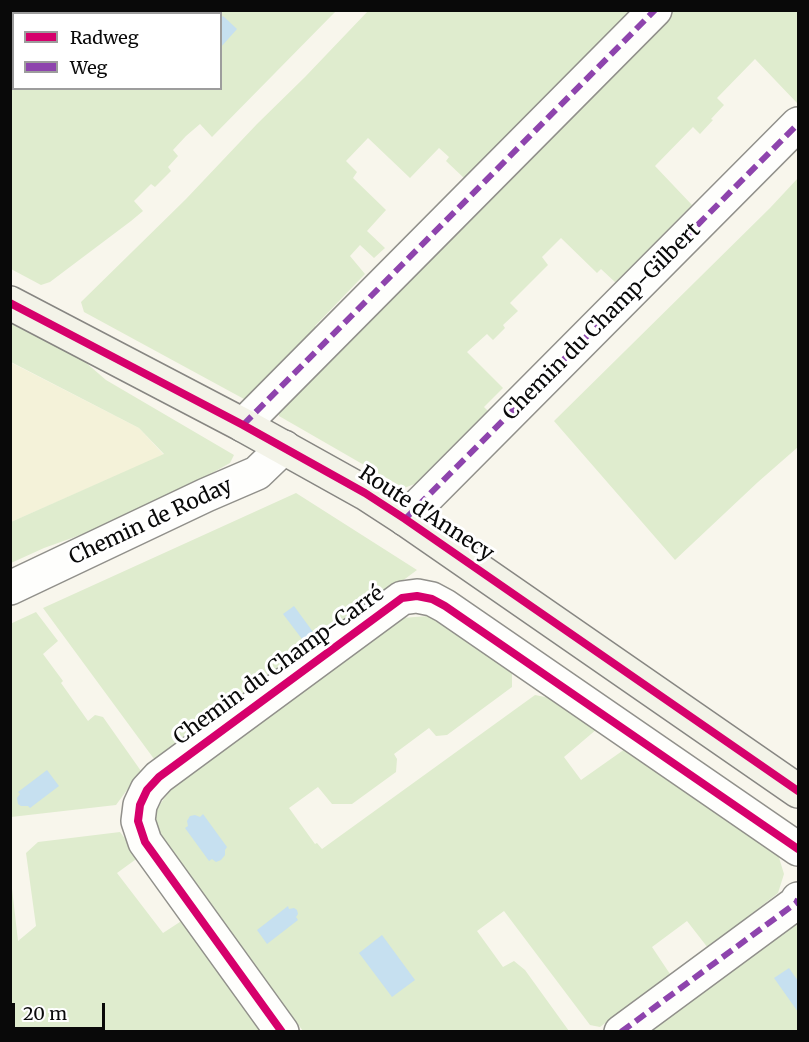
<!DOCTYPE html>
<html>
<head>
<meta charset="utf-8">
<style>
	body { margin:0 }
	#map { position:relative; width:809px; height:1042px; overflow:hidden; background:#f8f6ec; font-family:Merriweather,serif }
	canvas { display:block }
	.frame { position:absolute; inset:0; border:12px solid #090909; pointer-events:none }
	.legend { position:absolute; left:12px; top:12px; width:210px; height:78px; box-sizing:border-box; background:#fff; border:2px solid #9d9d9d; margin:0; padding:8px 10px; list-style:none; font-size:18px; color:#090909 }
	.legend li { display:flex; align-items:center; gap:12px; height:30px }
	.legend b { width:30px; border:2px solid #9d9d9d }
	.scale { position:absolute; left:12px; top:1003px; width:93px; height:27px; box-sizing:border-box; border:3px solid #090909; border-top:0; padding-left:8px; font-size:18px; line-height:21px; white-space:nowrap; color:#090909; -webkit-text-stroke:4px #fff; paint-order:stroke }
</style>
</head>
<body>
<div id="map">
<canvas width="809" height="1042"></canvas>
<div class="frame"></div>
<ul class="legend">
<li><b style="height:8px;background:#d6006c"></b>Radweg</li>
<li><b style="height:8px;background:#8e44ad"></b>Weg</li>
</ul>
<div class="scale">20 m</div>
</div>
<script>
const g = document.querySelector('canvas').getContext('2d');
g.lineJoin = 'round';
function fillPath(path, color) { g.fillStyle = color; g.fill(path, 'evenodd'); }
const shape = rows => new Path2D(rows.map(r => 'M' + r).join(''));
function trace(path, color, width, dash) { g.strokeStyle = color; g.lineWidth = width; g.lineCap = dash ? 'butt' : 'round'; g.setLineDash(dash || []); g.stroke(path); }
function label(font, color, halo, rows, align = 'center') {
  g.font = font + ' Merriweather,serif'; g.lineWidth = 6; g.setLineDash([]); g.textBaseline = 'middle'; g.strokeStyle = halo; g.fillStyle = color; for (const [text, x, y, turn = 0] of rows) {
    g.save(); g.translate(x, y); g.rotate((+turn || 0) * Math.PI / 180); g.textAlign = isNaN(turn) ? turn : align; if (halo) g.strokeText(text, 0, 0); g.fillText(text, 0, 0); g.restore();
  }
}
const farmland = shape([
	[10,362,139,428,164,455,11,522]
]);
const green = shape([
	[44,10,336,11,212,137,200,124,186,136,173,150,178,156,168,167,171,171,155,187,151,184,134,201,143,211,131,221,50,282,41,285,11,269,10,45,13,42,14,88,220,88,220,14,41,13],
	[368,11,632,11,464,178,446,161,449,157,439,148,410,178,368,138,346,161,357,172,353,178,386,210,367,231,385,248,374,258,360,245,350,256,365,274,315,326,321,332,253,399,244,399,84,312,81,302,186,199,257,124,305,77],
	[669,11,798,11,798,101,797,103,755,59,717,98,724,105,711,119,713,120,700,134,693,127,655,166,692,205,616,283,601,269,597,273,561,238,542,257,548,265,510,303,518,311,503,325,505,328,493,340,487,334,467,352,503,388,484,407,488,411,420,482,404,488,279,416,277,402],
	[798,178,798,447,758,482,675,560,554,421,770,208],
	[10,323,84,361,106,380,234,455,230,463,139,514,44,548,11,563,11,522,164,454,139,428,11,362],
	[296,493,417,570,157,763,43,608],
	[36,612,58,641,43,654,63,681,61,683,88,721,95,715,103,717,141,771,116,805,11,817,10,624],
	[429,616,512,670,512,687,447,735,436,736,429,728,394,754,397,759,396,772,352,804,332,804,318,787,289,808,315,844,317,843,322,849,535,695,550,698,597,729,564,757,581,780,625,749,777,851,784,874,778,893,708,948,687,921,652,947,670,974,600,1027,590,1025,504,911,477,931,503,967,514,961,525,970,569,1031,303,1031,205,900,156,832,156,810,170,790,401,618],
	[120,832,139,857,117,873,163,933,186,918,268,1031,11,1031,10,871,18,941,36,926,26,853,38,842],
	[798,916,798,1031,642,1032]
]);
const pitch = shape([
	[11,10,44,11,41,13,14,14,13,42,11,45]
]);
const water = shape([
	[223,16,237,29,221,47,221,18],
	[294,606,316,636,305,643,283,614],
	[47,770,59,786,30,808,28,806,21,806,18,804,17,798,20,794,18,792],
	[203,814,227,847,225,850,225,855,221,860,216,862,212,859,209,861,185,828,188,826,187,821,190,816,195,815,200,817],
	[288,906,289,909,294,908,297,910,298,914,296,917,298,920,267,944,257,930],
	[382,935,415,980,392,997,359,953],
	[789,968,798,981,798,1012,774,978]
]);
const street = shape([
	[243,425,655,10],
	[405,519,798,124],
	[10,588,206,495,257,473,284,447],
	[282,1032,145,842,138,821,140,805,147,790,159,777,402,598,417,596,432,599,445,606,798,849],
	[621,1032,796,903,798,899]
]);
const secondary = shape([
	[10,303,243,425,365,493,405,519,798,791]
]);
const quiet = shape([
	[243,425,655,10],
	[405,519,798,124],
	[621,1032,796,903,798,899]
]);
const cycleway = shape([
	[10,303,243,425,365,493,405,519,798,791],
	[282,1032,145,842,138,821,140,805,147,790,159,777,402,598,417,596,432,599,445,606,798,849]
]);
const streetNames = [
	["Chemin du Champ-Gilbert",602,322,-45],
	["Route d'Annecy",426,514,33],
	["Chemin de Roday",151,522,-25],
	["Chemin du Champ-Carré",279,666,-36]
];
fillPath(farmland, '#f4f2d9');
fillPath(green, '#dfecce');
fillPath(pitch, '#e9f0d7');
fillPath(water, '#c6e0f0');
trace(street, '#91908b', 36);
trace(secondary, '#878682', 36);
trace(street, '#fefefc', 33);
trace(secondary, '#f3f3e8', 33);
trace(quiet, '#8e44ad', 6, [12, 6]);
trace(cycleway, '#d6006c', 8);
label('21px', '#090909', '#fff', streetNames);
</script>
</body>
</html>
